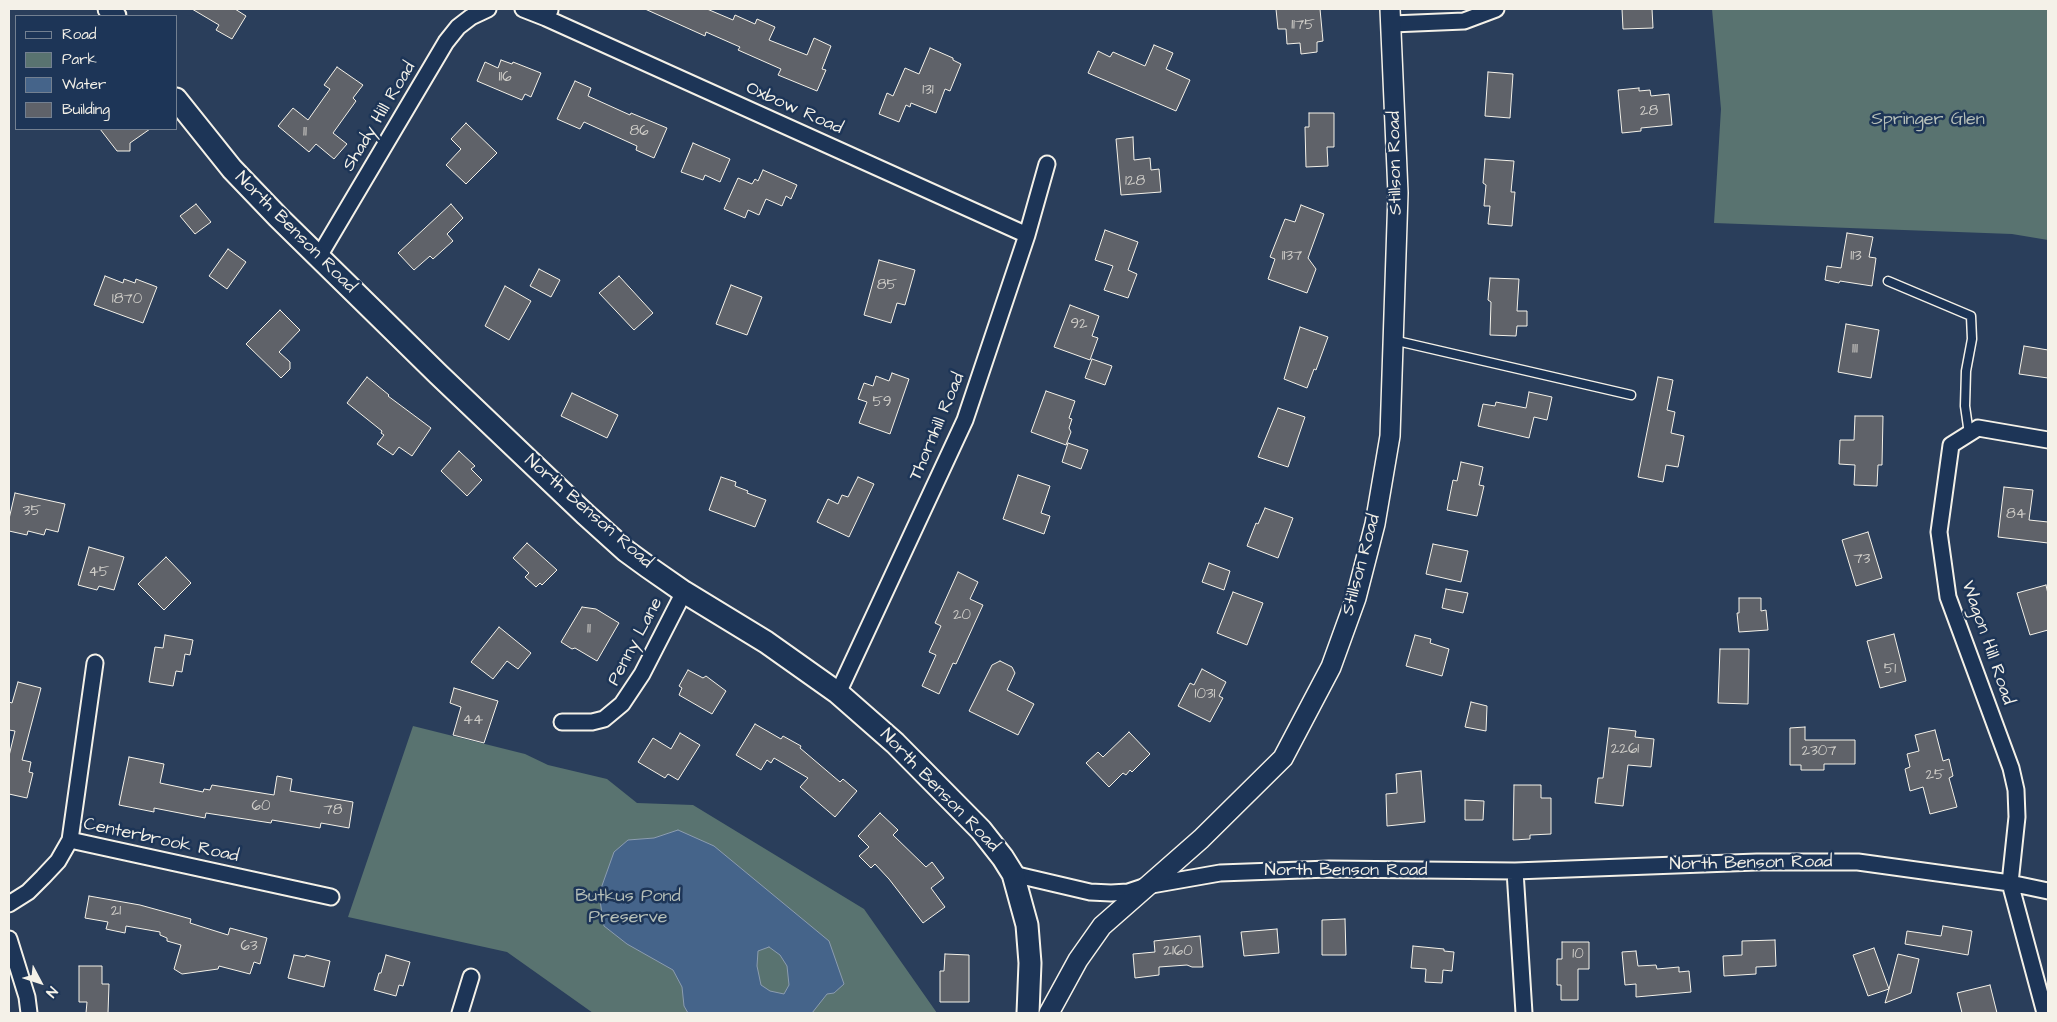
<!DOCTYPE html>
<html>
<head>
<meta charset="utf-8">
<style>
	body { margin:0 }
	#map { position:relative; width:2057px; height:1022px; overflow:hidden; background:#2a3e5b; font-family:"Architects Daughter",sans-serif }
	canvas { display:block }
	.frame { position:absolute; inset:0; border:10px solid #f4f1e8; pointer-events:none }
	.legend { position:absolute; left:15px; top:15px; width:162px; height:115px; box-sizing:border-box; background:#1d3557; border:1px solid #738091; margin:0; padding:6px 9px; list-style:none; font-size:15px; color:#f4f1e8 }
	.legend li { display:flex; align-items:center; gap:10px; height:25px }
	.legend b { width:25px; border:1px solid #738091 }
	.north { position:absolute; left:15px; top:957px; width:50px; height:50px; -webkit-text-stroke:4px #1d3557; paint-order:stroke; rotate:130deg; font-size:14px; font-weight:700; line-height:20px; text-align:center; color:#f4f1e8 }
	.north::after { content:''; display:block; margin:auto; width:18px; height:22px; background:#f4f1e8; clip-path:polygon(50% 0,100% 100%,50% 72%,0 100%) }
</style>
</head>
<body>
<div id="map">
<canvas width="2057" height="1022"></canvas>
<div class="frame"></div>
<ul class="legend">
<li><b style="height:6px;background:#1d3557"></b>Road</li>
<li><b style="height:14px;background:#597370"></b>Park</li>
<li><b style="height:14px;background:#45648a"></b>Water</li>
<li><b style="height:14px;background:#5f6269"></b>Building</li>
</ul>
<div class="north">N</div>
</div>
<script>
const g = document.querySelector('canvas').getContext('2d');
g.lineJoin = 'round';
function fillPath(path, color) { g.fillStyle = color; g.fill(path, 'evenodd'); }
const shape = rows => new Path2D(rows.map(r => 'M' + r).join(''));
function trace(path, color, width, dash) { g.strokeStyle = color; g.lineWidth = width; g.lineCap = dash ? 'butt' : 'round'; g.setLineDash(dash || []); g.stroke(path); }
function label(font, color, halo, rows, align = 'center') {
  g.font = font + ' "Architects Daughter",sans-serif'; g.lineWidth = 5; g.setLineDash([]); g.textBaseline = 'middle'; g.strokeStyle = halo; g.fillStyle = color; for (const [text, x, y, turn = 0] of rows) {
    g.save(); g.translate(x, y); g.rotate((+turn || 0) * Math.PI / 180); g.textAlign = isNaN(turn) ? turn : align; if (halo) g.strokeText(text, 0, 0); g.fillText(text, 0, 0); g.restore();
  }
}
const green = shape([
	[1712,9,2048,9,2048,240,2012,234,1714,223,1721,109],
	[413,726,525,754,548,765,607,779,637,803,693,805,864,909,937,1013,593,1013,507,952,348,917]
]);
const water = shape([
	[678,830,714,846,829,941,844,984,834,993,827,994,812,1013,688,1013,684,1006,682,987,673,970,627,944,604,926,599,894,614,852,628,840,654,838,678,830],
	[769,947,780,955,787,966,789,985,784,994,770,991,761,985,757,966,758,951,769,947]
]);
const building = shape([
	[192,9,235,9,246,16,232,39,216,30,219,25,192,9],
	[645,9,707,9,733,20,735,15,755,24,757,19,775,27,769,40,807,55,814,38,831,46,822,69,826,70,817,91,778,75,781,69,738,50,740,47,706,32,705,36,645,9],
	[1276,9,1320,9,1323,41,1317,42,1317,52,1301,54,1300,43,1287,44,1286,29,1278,29,1276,9],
	[1622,9,1652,9,1653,28,1623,29,1622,9],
	[1154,45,1173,53,1166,69,1190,80,1176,111,1088,73,1098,51,1110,57,1113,52,1145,66,1154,45],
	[930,48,953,58,953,60,961,64,950,91,945,89,936,113,911,103,910,107,906,105,899,122,879,114,887,93,893,96,905,68,919,74,930,48],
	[501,60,512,64,513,62,541,73,531,97,525,94,522,100,477,81,485,62,498,68,501,60],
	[337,67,363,85,353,98,356,101,333,133,347,144,334,159,316,144,309,152,278,126,293,108,308,120,330,89,324,85,337,67],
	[1488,72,1513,74,1510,118,1485,116,1488,72],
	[575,81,591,88,588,96,630,115,631,113,667,128,654,158,636,150,637,146,584,122,580,129,557,119,575,81],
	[1639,88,1639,91,1650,90,1651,96,1669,94,1672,125,1641,128,1641,131,1622,133,1618,90,1639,88],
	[1309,113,1334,113,1334,147,1327,147,1328,166,1306,167,1305,127,1309,127,1309,113],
	[466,123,497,153,466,184,446,165,461,149,451,139,466,123],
	[100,129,150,129,130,143,130,151,117,151,100,129],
	[1133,137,1134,160,1150,158,1151,170,1159,169,1161,192,1121,195,1116,139,1133,137],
	[693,143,730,159,720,182,705,175,703,180,681,172,693,143],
	[1485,159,1514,161,1511,192,1515,192,1512,226,1488,224,1490,206,1484,206,1486,185,1483,183,1485,159],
	[763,170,797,185,791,199,786,196,782,206,766,199,759,215,748,210,745,218,724,209,738,178,752,184,755,179,758,181,763,170],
	[196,204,211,222,195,234,180,216,196,204],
	[451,204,463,218,447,234,453,241,433,259,430,256,414,270,398,253,451,204],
	[1301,205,1324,214,1308,258,1316,269,1307,293,1268,279,1275,259,1270,257,1285,219,1295,222,1301,205],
	[1105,230,1138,242,1128,270,1137,274,1128,298,1104,290,1113,266,1095,260,1105,230],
	[1847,233,1873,237,1869,257,1876,258,1872,286,1840,281,1839,283,1825,280,1827,266,1841,268,1847,233],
	[228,249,246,262,227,289,209,276,228,249],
	[879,260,915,270,905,305,897,303,891,323,864,315,879,260],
	[539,269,560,280,551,297,530,286,539,269],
	[105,276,123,283,124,279,135,283,136,279,157,287,143,323,94,305,105,276],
	[619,276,653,313,634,330,599,293,619,276],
	[1490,278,1519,279,1517,311,1527,311,1527,326,1517,326,1516,336,1490,335,1491,302,1488,300,1490,278],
	[731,285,762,297,747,335,716,324,731,285],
	[505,286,531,301,509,340,485,326,505,286],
	[1070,305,1099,316,1092,336,1098,338,1090,360,1054,347,1070,305],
	[280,310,300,330,279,352,290,362,290,369,281,378,246,344,280,310],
	[1846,324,1879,330,1871,378,1838,372,1846,324],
	[1300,327,1328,337,1316,370,1314,369,1307,388,1284,379,1300,327],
	[2024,346,2048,350,2048,378,2019,374,2024,346],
	[1092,359,1112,366,1105,385,1085,378,1092,359],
	[892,373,909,379,890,434,859,423,867,402,858,399,864,383,873,386,876,376,889,381,892,373],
	[367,377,389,395,388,396,431,428,412,456,399,447,393,455,377,444,384,435,381,433,382,431,347,403,367,377],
	[1658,377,1673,380,1667,410,1675,412,1671,433,1684,436,1678,467,1666,465,1663,482,1638,477,1658,377],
	[1046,391,1075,401,1069,418,1072,419,1069,428,1071,432,1066,445,1031,432,1046,391],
	[1529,392,1552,397,1547,420,1534,417,1529,438,1478,426,1483,404,1495,406,1496,402,1526,408,1529,392],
	[572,393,618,415,607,438,561,416,572,393],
	[1278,408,1305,417,1288,467,1258,457,1278,408],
	[1855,416,1883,416,1882,465,1878,465,1877,486,1854,485,1855,465,1839,464,1840,440,1854,440,1855,416],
	[1068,443,1088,450,1081,469,1062,462,1068,443],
	[459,451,475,466,471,469,482,480,467,496,441,471,459,451],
	[1461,462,1483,467,1479,485,1484,486,1477,516,1447,510,1453,480,1457,481,1461,462],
	[1018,475,1050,486,1041,513,1050,516,1044,534,1003,519,1018,475],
	[721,477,736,482,735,486,748,491,747,493,766,500,755,527,709,510,721,477],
	[858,477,874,484,849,537,817,522,828,499,838,504,842,495,848,497,858,477],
	[2004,487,2033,490,2029,520,2048,522,2048,543,1998,537,2004,487],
	[15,493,65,504,58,532,46,529,44,535,28,531,27,535,9,531,9,519,15,493],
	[1265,508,1293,518,1278,558,1247,546,1256,523,1258,524,1265,508],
	[1868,532,1882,578,1856,586,1842,540,1868,532],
	[527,543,557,570,542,585,540,583,536,587,525,577,529,573,513,558,527,543],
	[1433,544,1468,551,1461,582,1426,574,1433,544],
	[89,547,124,557,114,590,99,586,97,590,78,585,89,547],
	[166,557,191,583,164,610,138,584,166,557],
	[1209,563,1230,571,1224,590,1202,582,1209,563],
	[958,572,978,582,970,599,983,605,956,664,953,663,939,694,922,686,936,655,929,652,941,626,935,623,958,572],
	[2046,585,2048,594,2048,630,2030,635,2017,593,2046,585],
	[1446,589,1468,593,1463,613,1442,608,1446,589],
	[1233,592,1263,603,1247,645,1217,633,1233,592],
	[1739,598,1761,598,1761,611,1766,610,1768,630,1739,632,1737,613,1739,613,1739,598],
	[582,607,596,609,619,623,597,661,575,648,572,649,561,642,582,607],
	[499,627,531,653,518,669,507,661,493,679,471,662,499,627],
	[1894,634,1906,681,1880,688,1867,641,1894,634],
	[165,635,193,640,190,655,185,654,182,672,176,671,173,686,149,682,155,647,163,648,165,635],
	[1415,635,1431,639,1430,643,1449,649,1442,676,1406,666,1415,635],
	[1720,649,1749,649,1748,704,1718,703,1720,649],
	[1000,661,1012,667,1015,673,1007,690,1034,704,1018,735,969,711,992,665,1000,661],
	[1202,669,1226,682,1219,696,1223,698,1210,722,1178,706,1190,683,1194,685,1202,669],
	[688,670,703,678,706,676,726,691,712,714,679,695,682,688,679,686,688,670],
	[18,682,41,688,22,760,31,762,29,772,33,773,27,798,9,794,9,756,15,731,9,730,9,702,12,703,18,682],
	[454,688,498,701,484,743,453,735,461,707,450,703,454,688],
	[1471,702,1487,706,1486,731,1465,727,1471,702],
	[755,724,781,739,783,736,801,746,800,748,840,782,843,779,857,791,835,817,800,787,808,778,774,758,771,763,767,760,761,770,736,755,755,724],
	[1805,727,1805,740,1855,740,1855,764,1824,764,1824,770,1801,770,1801,765,1790,765,1790,728,1805,727],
	[1609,728,1636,731,1635,737,1654,739,1651,767,1628,765,1623,806,1595,803,1598,778,1603,778,1609,728],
	[1935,730,1943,761,1949,759,1953,776,1949,778,1957,807,1930,814,1923,787,1910,791,1905,769,1910,767,1907,754,1919,751,1915,735,1935,730],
	[1129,732,1150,754,1132,772,1130,770,1126,775,1123,773,1109,787,1086,763,1098,752,1103,757,1129,732],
	[680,733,700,745,678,780,668,774,665,778,638,762,653,738,671,749,680,733],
	[129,757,164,764,160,783,203,792,204,789,210,790,212,785,274,795,277,776,292,779,290,791,353,802,349,828,321,823,320,828,272,820,271,823,206,813,205,818,154,808,154,812,119,805,129,757],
	[1421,771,1425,822,1387,826,1386,794,1397,793,1396,774,1421,771],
	[1514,785,1541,785,1541,798,1551,798,1551,834,1530,835,1530,839,1513,840,1514,785],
	[1465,800,1484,801,1483,820,1465,820,1465,800],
	[880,813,898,830,893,835,926,867,932,862,944,878,931,888,945,907,923,923,889,879,875,864,871,868,859,856,869,847,858,836,880,813],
	[89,896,140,905,191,919,190,923,228,935,230,928,267,938,260,964,254,962,250,974,219,966,218,969,182,974,174,969,181,945,167,941,167,938,160,935,160,932,126,926,125,933,106,929,108,922,85,918,89,896],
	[1345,919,1346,955,1322,955,1322,920,1345,919],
	[1943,926,1972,931,1968,955,1905,944,1907,931,1941,936,1943,926],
	[1277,929,1279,953,1244,956,1241,932,1277,929],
	[1200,936,1203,967,1192,967,1187,965,1159,967,1159,975,1135,978,1133,954,1155,952,1154,941,1200,936],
	[1775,940,1776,966,1756,967,1756,974,1724,976,1723,956,1742,955,1742,941,1775,940],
	[1562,942,1589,942,1589,969,1578,969,1578,1000,1561,1000,1561,985,1557,985,1557,959,1562,959,1562,942],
	[1413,946,1444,949,1444,951,1454,952,1452,971,1443,970,1442,983,1425,982,1426,969,1411,968,1413,946],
	[1874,948,1889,989,1898,954,1919,959,1911,993,1885,1003,1889,989,1868,996,1853,955,1874,948],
	[1636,951,1638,966,1656,965,1657,969,1679,967,1679,972,1689,971,1691,992,1636,997,1636,984,1625,985,1622,952,1636,951],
	[945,954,969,955,969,1002,940,1002,940,971,944,971,945,954],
	[294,955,305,957,306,955,330,961,324,987,288,978,294,955],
	[386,955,410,962,403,986,399,985,396,996,374,990,379,973,381,973,386,955],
	[79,966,102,966,102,984,109,984,108,1013,86,1013,87,1002,79,1002,79,966],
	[1990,985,1997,1013,1962,1013,1957,993,1990,985]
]);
const service = shape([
	[1888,281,1971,316,1972,339,1966,371,1965,406,1969,434],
	[1393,340,1631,395]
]);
const minor = shape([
	[523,9,546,18,550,10],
	[546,18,1027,235],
	[1392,24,1464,21,1496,9],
	[318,258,446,42,458,27,471,17,488,9],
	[838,693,965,420,1027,235,1047,164],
	[562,722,592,722,604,719,622,704,642,674,684,592],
	[70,840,95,663],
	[1515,871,1524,1013],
	[1013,874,1090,892,1111,893,1128,892,1146,886,1220,873,1329,869,1515,871,1757,862,1858,862,2010,883,2048,891],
	[9,904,28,892,43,877,58,861,70,840,331,897],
	[9,939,27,997,29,1013],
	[460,1013,471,977],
	[2045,1013,2010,883,2017,817,2016,790,2011,768,1948,597,1939,532,1951,445,1978,428,2048,440]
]);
const tertiary = shape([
	[1049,1013,1078,960,1102,926,1201,839,1283,758,1331,667,1356,598,1375,524,1390,436,1398,193,1390,9]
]);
const secondary = shape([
	[109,9,115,16],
	[176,99,232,169,278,217,438,374,585,514,626,551,648,567,684,592,766,642,838,693,895,743,981,830,1003,858,1013,874,1027,925,1030,963,1028,1013]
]);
const numberNames = [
	["1175",1303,26],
	["116",505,78],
	["131",928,91],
	["28",1649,112],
	["86",639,132],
	["11",305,133],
	["128",1135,182],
	["1137",1292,257],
	["113",1856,257],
	["85",887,286],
	["1870",127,300],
	["92",1079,325],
	["111",1855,350],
	["59",882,403],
	["35",32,512],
	["84",2016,515],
	["73",1862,560],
	["45",99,573],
	["20",962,616],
	["11",589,630],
	["51",1890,670],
	["1031",1205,695],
	["44",473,721],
	["2261",1625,750],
	["2307",1819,752],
	["25",1935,776],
	["60",261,807],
	["78",333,811],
	["21",116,912],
	["63",249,947],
	["2160",1178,952],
	["10",1578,955]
];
const streetNames = [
	["Oxbow Road",794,109,24],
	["Shady Hill Road",380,117,-59],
	["Stillson Road",1396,163,-91],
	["North Benson Road",295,233,45],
	["Thornhill Road",938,427,-67],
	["North Benson Road",588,512,41],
	["Stillson Road",1362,565,-75],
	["Penny Lane",636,642,-62],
	["Wagon Hill Road",1987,643,71],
	["North Benson Road",939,791,46],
	["Centerbrook Road",161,841,12],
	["North Benson Road",1751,864,-1],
	["North Benson Road",1346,871]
];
const parkNames = [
	["Springer Glen",1928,120],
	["Butkus Pond",628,897],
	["Preserve",628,918]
];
fillPath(green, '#597370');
fillPath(water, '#45648a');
trace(water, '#8b9cb0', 1);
fillPath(building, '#5f6269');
trace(building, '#f4f1e8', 1);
trace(service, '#f4f1e8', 11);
trace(minor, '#f4f1e8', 19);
trace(tertiary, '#f4f1e8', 22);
trace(secondary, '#f4f1e8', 25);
trace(service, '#1d3557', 8);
trace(minor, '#1d3557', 15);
trace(tertiary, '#1d3557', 19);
trace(secondary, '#1d3557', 21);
label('15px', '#cfcdc8', null, numberNames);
label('18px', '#f4f1e8', '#1d3557', streetNames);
label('18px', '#b6bfb8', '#1d3557', parkNames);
</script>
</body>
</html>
